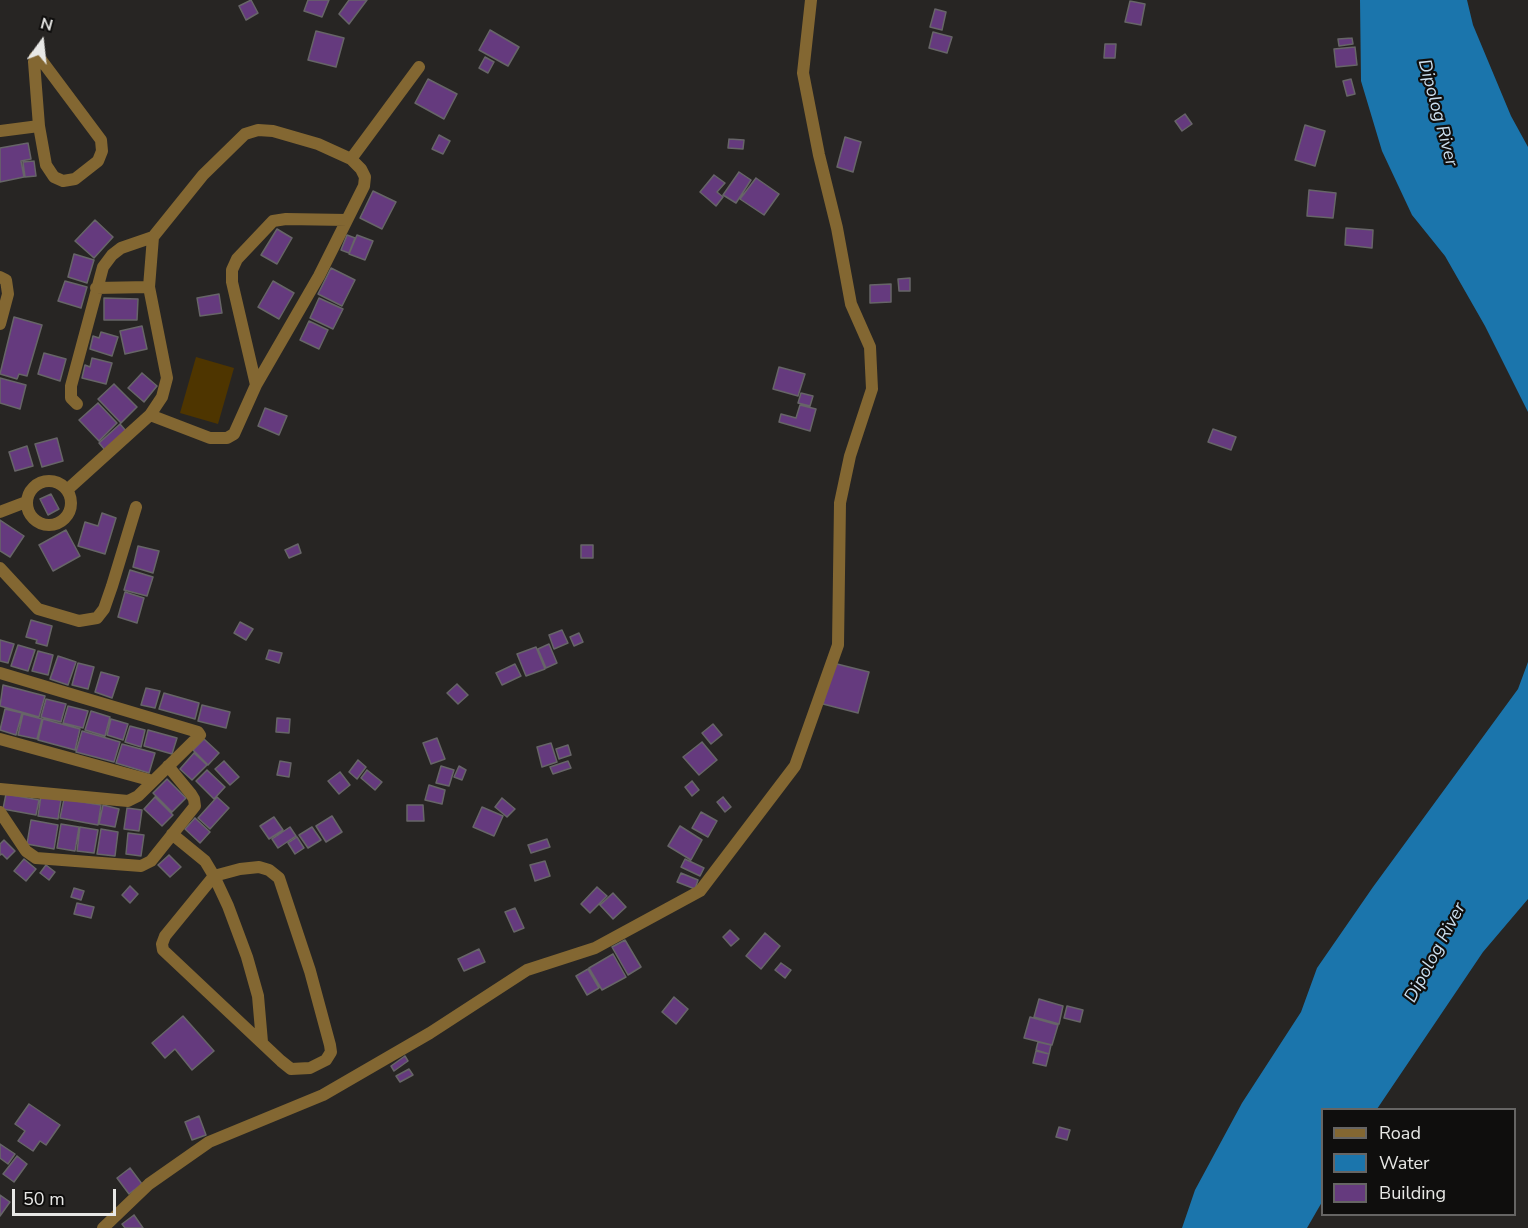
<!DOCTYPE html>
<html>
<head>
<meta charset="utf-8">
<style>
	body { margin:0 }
	#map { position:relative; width:1528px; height:1228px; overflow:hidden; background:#272523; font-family:"Nunito Sans",sans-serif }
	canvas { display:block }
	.legend { position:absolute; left:1321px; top:1108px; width:195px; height:108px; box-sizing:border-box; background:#0f0e0d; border:2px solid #666564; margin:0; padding:8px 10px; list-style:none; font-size:18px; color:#e8e8e6 }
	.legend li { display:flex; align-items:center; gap:12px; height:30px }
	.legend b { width:30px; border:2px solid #666564 }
	.north { position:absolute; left:12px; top:12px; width:60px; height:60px; -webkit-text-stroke:4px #0f0e0d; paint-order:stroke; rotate:15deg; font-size:16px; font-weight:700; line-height:24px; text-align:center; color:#e8e8e6 }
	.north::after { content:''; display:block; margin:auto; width:21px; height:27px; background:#e8e8e6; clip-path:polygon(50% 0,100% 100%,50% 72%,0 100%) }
	.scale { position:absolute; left:12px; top:1189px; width:104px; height:27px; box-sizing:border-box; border:3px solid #e8e8e6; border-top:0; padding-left:8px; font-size:18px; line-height:21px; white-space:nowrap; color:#e8e8e6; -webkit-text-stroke:4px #0f0e0d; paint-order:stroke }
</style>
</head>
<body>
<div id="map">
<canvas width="1528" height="1228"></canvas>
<ul class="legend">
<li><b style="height:8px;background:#836732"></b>Road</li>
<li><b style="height:16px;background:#1b75ac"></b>Water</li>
<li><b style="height:16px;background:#653a7e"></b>Building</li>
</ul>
<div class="north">N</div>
<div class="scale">50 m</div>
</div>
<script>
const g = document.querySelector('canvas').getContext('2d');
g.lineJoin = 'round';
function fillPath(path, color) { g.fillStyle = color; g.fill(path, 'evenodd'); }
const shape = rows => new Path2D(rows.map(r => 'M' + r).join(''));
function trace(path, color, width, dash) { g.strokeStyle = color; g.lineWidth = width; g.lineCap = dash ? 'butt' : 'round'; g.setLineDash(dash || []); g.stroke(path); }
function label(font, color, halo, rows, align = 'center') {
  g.font = font + ' "Nunito Sans",sans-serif'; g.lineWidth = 4.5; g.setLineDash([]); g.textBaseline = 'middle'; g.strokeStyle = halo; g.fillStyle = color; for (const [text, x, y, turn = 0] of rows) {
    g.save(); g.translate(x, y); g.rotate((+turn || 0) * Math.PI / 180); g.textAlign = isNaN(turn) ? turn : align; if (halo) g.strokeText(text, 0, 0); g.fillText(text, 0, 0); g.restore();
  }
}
const green = shape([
	[196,357,234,368,218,424,180,413]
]);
const water = shape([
	[1360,0,1467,0,1473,25,1511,116,1528,147,1528,412,1485,326,1445,256,1412,215,1382,151,1361,81],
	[1528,662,1528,899,1483,952,1377,1109,1322,1110,1322,1202,1307,1228,1182,1228,1195,1190,1242,1103,1301,1012,1317,968,1373,887,1518,689]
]);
const building = shape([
	[251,0,258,13,246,20,239,6,251,0],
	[308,0,329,0,322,17,304,11,308,0],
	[349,0,367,0,349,24,339,14,349,0],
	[1130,1,1145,4,1141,25,1125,22,1130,1],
	[935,9,946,12,942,30,930,27,935,9],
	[490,30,519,47,508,66,479,50,490,30],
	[316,31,344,38,336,67,308,60,316,31],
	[933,32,952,37,947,53,929,48,933,32],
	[1352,38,1353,44,1339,46,1338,39,1352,38],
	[1105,44,1116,44,1115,58,1104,58,1105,44],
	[1355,47,1357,65,1336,67,1334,49,1355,47],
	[485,57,494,62,488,73,479,68,485,57],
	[428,79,457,94,444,119,415,103,428,79],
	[1351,79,1355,94,1347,96,1343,81,1351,79],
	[1185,114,1192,124,1182,131,1175,121,1185,114],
	[1305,125,1325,131,1315,166,1295,160,1305,125],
	[439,135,450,141,443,154,432,149,439,135],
	[845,137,861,142,853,172,837,167,845,137],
	[729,139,744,140,743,149,728,148,729,139],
	[28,143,31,159,21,161,24,177,0,182,0,148,28,143],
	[34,161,36,176,25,177,23,162,34,161],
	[739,172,751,180,736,203,723,195,739,172],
	[714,175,725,183,717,192,723,197,716,206,700,192,714,175],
	[756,178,779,194,764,215,740,199,756,178],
	[1309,190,1336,193,1333,218,1307,216,1309,190],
	[373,191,396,202,382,229,360,218,373,191],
	[95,220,113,237,94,258,75,241,95,220],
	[1346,228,1373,230,1372,248,1345,245,1346,228],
	[277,229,292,238,277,264,261,255,277,229],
	[347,235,355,238,349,253,341,250,347,235],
	[357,235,373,241,365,260,349,254,357,235],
	[74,254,94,260,87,283,68,277,74,254],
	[331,268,355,280,342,306,318,294,331,268],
	[910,278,910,291,899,291,898,279,910,278],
	[65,281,87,287,81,308,58,301,65,281],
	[273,281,294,293,279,319,258,307,273,281],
	[891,284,891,302,870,303,870,285,891,284],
	[219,294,222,313,200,316,197,298,219,294],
	[104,298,138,299,137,320,104,320,104,298],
	[319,298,343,309,333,329,310,318,319,298],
	[14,317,42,325,27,376,19,374,17,379,0,374,14,317],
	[309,321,328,330,319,349,300,340,309,321],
	[142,326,147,349,125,354,120,331,142,326],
	[101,332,118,337,112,356,90,349,93,336,99,338,101,332],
	[44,353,66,359,60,381,38,374,44,353],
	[92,358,112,363,106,384,82,378,85,365,90,367,92,358],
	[779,367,805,374,798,396,773,389,779,367],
	[142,373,157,386,144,402,128,388,142,373],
	[0,378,26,385,20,409,0,403,0,378],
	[114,384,137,407,121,423,98,399,114,384],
	[801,393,813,396,810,406,798,403,801,393],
	[98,403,117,423,99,441,79,420,98,403],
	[800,405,816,409,810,431,779,422,781,414,796,418,800,405],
	[265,408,287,416,279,435,258,426,265,408],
	[120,424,126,431,105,450,99,443,120,424],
	[1213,429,1236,437,1231,450,1208,442,1213,429],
	[57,438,63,461,42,467,35,444,57,438],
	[27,446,33,466,15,471,9,452,27,446],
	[51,494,59,509,48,515,40,499,51,494],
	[102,513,116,518,105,554,78,546,85,522,98,526,102,513],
	[0,520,24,536,10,557,0,551,0,520],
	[66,530,80,556,53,571,39,545,66,530],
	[298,544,301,553,289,558,285,550,298,544],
	[581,545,593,545,593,558,581,558,581,545],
	[138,546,159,551,153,573,133,567,138,546],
	[130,570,153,577,147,596,124,590,130,570],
	[125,592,144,598,137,623,118,617,125,592],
	[31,620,52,626,47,646,36,643,37,640,26,637,31,620],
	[240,622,253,629,246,640,234,633,240,622],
	[562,630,568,643,554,649,549,635,562,630],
	[579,633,583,642,574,646,570,637,579,633],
	[0,640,14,644,8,663,0,661,0,640],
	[549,644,557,663,546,668,538,649,549,644],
	[18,645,35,650,28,671,11,666,18,645],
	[536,647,545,669,526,676,517,654,536,647],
	[269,650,282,653,279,663,266,659,269,650],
	[38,651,53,655,48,675,32,671,38,651],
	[58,656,76,662,68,685,50,679,58,656],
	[78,663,94,667,88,689,72,685,78,663],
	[833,663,869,672,858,713,823,704,833,663],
	[515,664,521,676,502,685,496,673,515,664],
	[101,672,119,677,112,698,95,692,101,672],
	[457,684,468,695,458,704,447,693,457,684],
	[3,685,45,696,39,717,0,706,3,685],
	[146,688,160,691,155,708,141,705,146,688],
	[164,693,199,703,195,719,159,709,164,693],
	[46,699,66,704,61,722,41,717,46,699],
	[202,705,230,712,226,728,198,721,202,705],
	[68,706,88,711,83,728,63,723,68,706],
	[5,709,22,713,16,735,0,730,5,709],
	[91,711,110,717,105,736,85,730,91,711],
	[23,714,42,719,37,739,18,735,23,714],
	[277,718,290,719,289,733,276,732,277,718],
	[43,719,80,729,75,750,38,740,43,719],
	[111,719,128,724,123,740,107,735,111,719],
	[713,724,722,735,711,744,702,733,713,724],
	[130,726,145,730,141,747,125,742,130,726],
	[148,730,177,738,172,754,144,746,148,730],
	[82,731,120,742,114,762,76,752,82,731],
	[437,738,445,759,431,764,423,743,437,738],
	[204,739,219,753,208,765,193,750,204,739],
	[702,742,717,760,699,775,683,757,702,742],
	[551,743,557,762,542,767,537,747,551,743],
	[122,744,155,753,149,773,116,763,122,744],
	[568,745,571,755,559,759,556,749,568,745],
	[194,753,207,765,192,780,180,769,194,753],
	[358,760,366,767,357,779,349,772,358,760],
	[224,761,239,777,230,785,215,769,224,761],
	[280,761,291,763,289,777,277,775,280,761],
	[568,761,571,768,553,774,550,767,568,761],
	[441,766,454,770,449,786,436,783,441,766],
	[459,766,466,770,462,780,454,777,459,766],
	[207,770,225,787,214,799,196,781,207,770],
	[367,770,382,782,375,790,361,778,367,770],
	[340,772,350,785,339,794,328,781,340,772],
	[167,779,186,798,172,812,153,793,167,779],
	[692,781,699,790,692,796,685,787,692,781],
	[429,785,445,790,442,804,425,800,429,785],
	[6,794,39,800,36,815,3,809,6,794],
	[41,796,61,800,58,819,38,816,41,796],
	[155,797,173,815,162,826,144,809,155,797],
	[217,797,229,808,210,829,198,818,217,797],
	[723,797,731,807,725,812,717,802,723,797],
	[502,798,515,809,507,817,495,807,502,798],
	[64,799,101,805,98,825,60,818,64,799],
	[103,805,119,809,115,827,99,824,103,805],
	[407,805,423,805,424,821,407,821,407,805],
	[482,807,503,816,494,836,473,827,482,807],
	[127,808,142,810,139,831,124,829,127,808],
	[701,812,717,821,708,837,692,828,701,812],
	[332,816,342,832,326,842,316,826,332,816],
	[274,817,283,830,269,839,260,826,274,817],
	[195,818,210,832,200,843,185,829,195,818],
	[31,820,58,825,54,849,27,844,31,820],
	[61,824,79,827,75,851,57,848,61,824],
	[680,826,702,840,691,860,668,846,680,826],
	[80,827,98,830,94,853,77,851,80,827],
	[290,827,296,836,278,848,272,839,290,827],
	[312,827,321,840,308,848,299,835,312,827],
	[101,829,118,832,115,856,97,854,101,829],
	[128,833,144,835,141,856,126,854,128,833],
	[297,837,304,848,295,854,288,843,297,837],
	[547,839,550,847,531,853,528,845,547,839],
	[4,840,15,851,7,859,2,854,0,855,0,844,4,840],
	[169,855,181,867,170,877,158,865,169,855],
	[24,859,36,869,26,881,14,871,24,859],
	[685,859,704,868,700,876,681,867,685,859],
	[545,861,550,876,535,881,530,865,545,861],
	[46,865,55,872,49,880,40,873,46,865],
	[681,873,698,880,695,889,677,882,681,873],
	[130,886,138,894,130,903,122,895,130,886],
	[597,887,607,896,590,913,581,904,597,887],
	[74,888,84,891,81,900,71,897,74,888],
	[613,893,626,907,613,919,600,905,613,893],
	[77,903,94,907,91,918,74,914,77,903],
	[515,908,524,928,514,932,505,912,515,908],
	[730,930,739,939,731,946,723,937,730,930],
	[765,933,780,946,761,969,746,956,765,933],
	[625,940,641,967,628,975,612,947,625,940],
	[479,949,485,962,464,971,458,959,479,949],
	[613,954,626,977,602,990,589,968,613,954],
	[781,963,791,970,785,978,775,970,781,963],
	[588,969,599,988,587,995,576,976,588,969],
	[674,997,688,1009,676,1024,662,1012,674,997],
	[1039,999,1063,1006,1059,1024,1034,1017,1039,999],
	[1067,1006,1083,1010,1080,1022,1064,1018,1067,1006],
	[183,1016,214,1051,192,1070,175,1049,165,1058,152,1043,183,1016],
	[1030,1017,1058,1025,1052,1045,1024,1038,1030,1017],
	[1038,1042,1051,1045,1049,1054,1036,1050,1038,1042],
	[1036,1051,1049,1054,1046,1066,1033,1063,1036,1051],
	[405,1056,408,1061,394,1071,391,1066,405,1056],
	[409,1069,413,1075,400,1082,396,1076,409,1069],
	[29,1104,60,1125,46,1145,40,1141,33,1151,18,1141,25,1131,15,1124,29,1104],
	[199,1116,206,1135,192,1140,185,1122,199,1116],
	[1059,1127,1070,1130,1067,1140,1056,1137,1059,1127],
	[0,1144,15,1154,8,1164,0,1158,0,1144],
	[17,1156,27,1164,14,1182,3,1174,17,1156],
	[130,1168,142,1184,129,1194,117,1178,130,1168],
	[0,1195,10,1202,0,1216,0,1195],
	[134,1215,143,1228,125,1228,122,1224,134,1215]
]);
const street = shape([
	[35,57,42,61,101,140,102,151,98,161,75,179,63,181,54,177,46,165,39,126,34,62,35,57],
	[0,131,39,126],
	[351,159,419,67],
	[0,277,6,280,8,294,0,324],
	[96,288,149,287],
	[256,385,232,282,232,270,237,259,273,221,286,219,347,220],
	[77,404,71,398,71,386,103,267,112,255,121,248,153,237,203,175,245,134,258,130,273,131,318,144,351,159,361,169,365,177,364,186,319,276,256,385,234,434,227,438,210,438,150,415],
	'27 503a22 22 0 1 1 44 0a22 22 0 1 1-44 0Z',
	[67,490,150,415,162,397,167,378,149,287,153,237],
	[0,512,26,502],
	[0,568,38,609,79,621,97,618,104,609,112,586,136,507],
	[0,673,198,732,200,735,138,796,128,801,0,789],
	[0,739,153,781],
	[0,812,26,851,36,858,141,866,151,861,195,806,194,799,191,794,168,766],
	[172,834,205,861,214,876,165,936,162,944,163,950,281,1061,291,1069,310,1068,326,1060,331,1052,330,1045,310,971,279,878,269,870,259,867,240,869,214,876,228,906,247,957,258,996,262,1042],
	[103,1228,149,1184,209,1142,323,1095,430,1033,527,970,595,948,700,891,795,766,838,645,840,503,850,456,872,389,870,347,851,304,837,228,819,155,803,73,811,0]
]);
const waterNames = [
	["Dipolog River",1437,113,75],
	["Dipolog River",1436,953,-62]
];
fillPath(green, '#4e3500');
fillPath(water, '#1b75ac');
fillPath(building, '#653a7e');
trace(building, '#676568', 1.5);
trace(street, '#836732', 12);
label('italic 18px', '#cbdeee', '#0f0e0d', waterNames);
</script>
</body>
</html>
